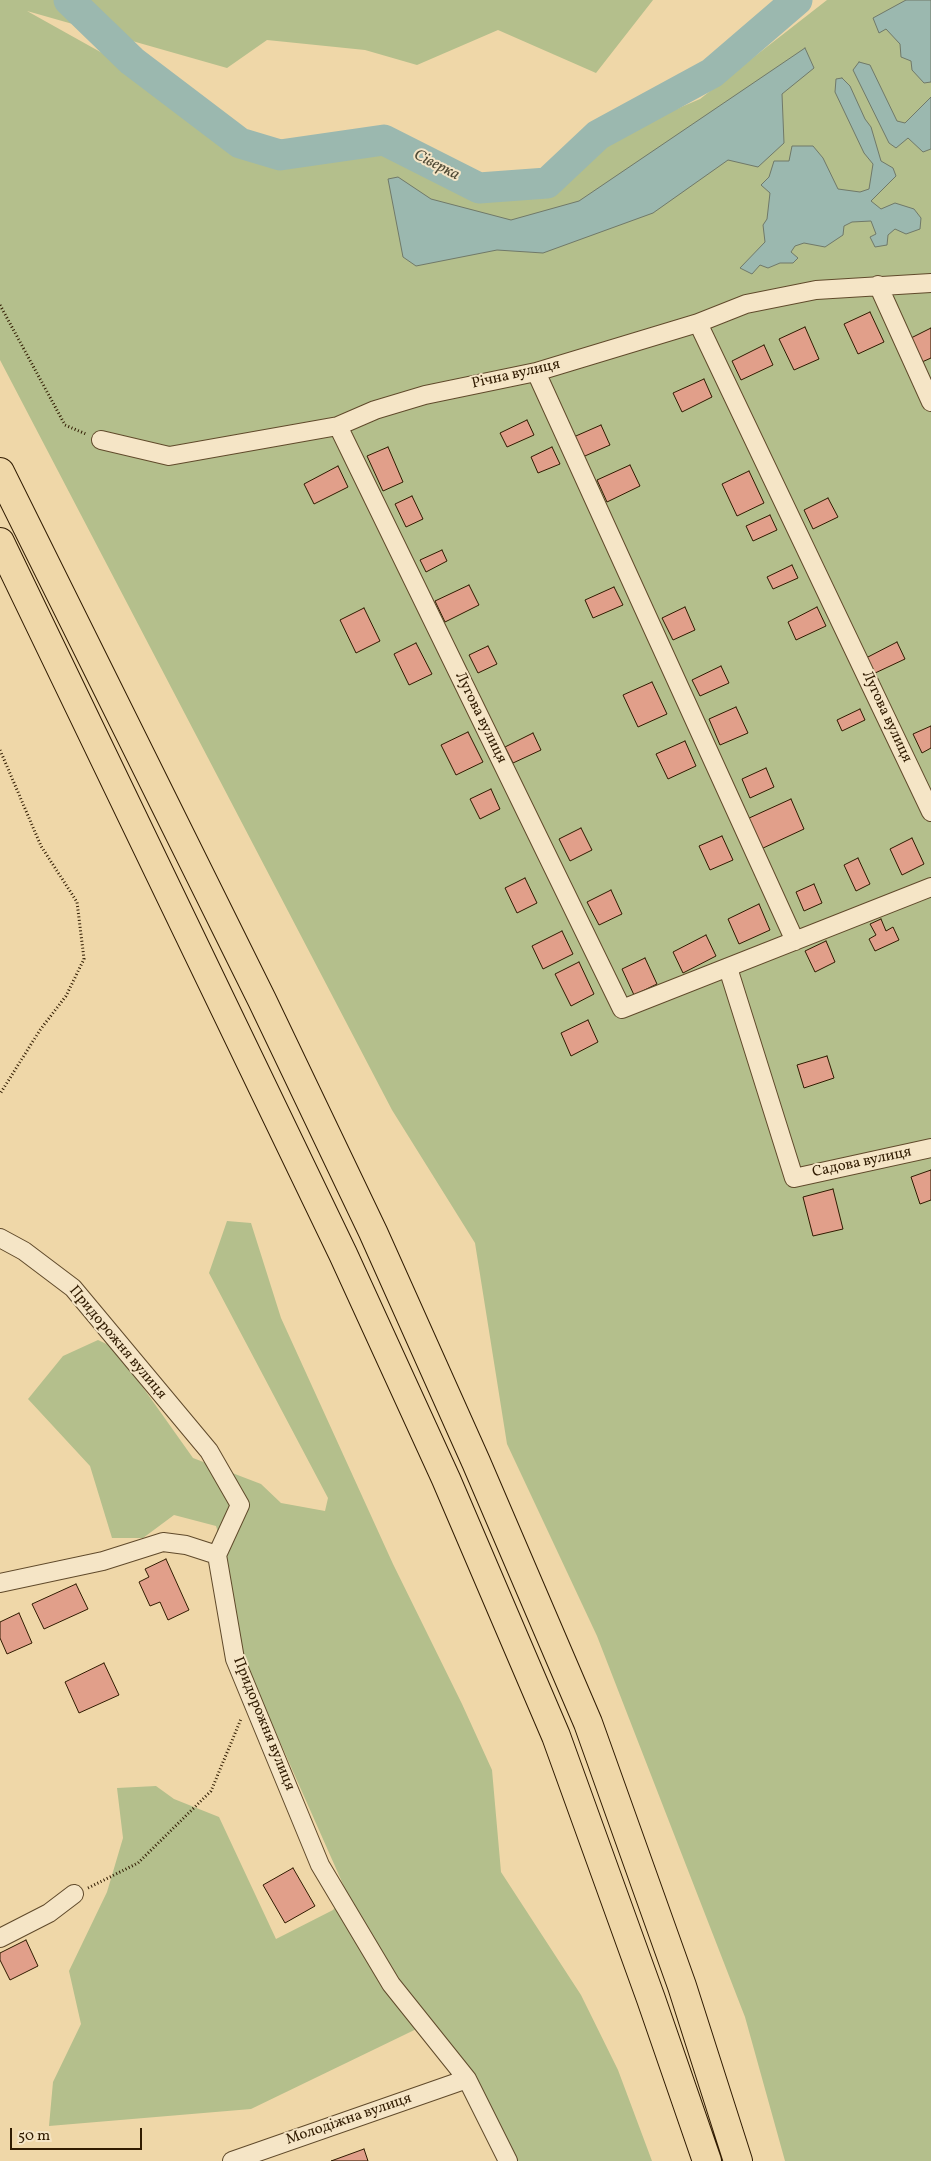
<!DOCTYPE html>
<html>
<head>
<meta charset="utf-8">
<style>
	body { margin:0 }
	#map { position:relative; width:931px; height:2161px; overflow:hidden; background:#efd7a8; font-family:Vollkorn,serif }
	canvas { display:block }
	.scale { position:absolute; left:10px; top:2128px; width:132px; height:22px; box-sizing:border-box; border:2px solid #301b01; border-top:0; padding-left:6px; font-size:15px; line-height:18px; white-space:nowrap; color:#301b01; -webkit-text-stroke:4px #f5e5c6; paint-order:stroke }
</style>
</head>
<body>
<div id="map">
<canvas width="931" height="2161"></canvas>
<div class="scale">50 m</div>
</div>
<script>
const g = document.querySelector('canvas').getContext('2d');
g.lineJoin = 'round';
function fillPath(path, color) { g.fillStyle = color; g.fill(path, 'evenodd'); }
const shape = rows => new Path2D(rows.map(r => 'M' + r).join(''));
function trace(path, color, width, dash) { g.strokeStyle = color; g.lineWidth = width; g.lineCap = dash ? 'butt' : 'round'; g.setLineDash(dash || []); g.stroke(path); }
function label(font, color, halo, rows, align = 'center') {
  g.font = font + ' Vollkorn,serif'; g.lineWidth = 4; g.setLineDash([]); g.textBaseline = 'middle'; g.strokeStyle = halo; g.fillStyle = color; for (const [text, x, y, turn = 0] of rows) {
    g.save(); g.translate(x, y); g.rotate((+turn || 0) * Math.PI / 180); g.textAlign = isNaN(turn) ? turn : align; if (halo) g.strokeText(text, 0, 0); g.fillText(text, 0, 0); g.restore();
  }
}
const green = shape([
	[0,0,653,0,596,73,498,30,417,65,365,50,267,40,227,68,27,11,104,54,222,143,276,163,380,153,480,199,548,198,625,131,700,99,827,0,931,0,931,2161,785,2161,745,2017,597,1636,507,1444,475,1243,392,1110,0,360],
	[227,1221,251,1223,281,1318,393,1564,462,1704,492,1770,501,1872,581,1995,618,2070,652,2161,501,2161,433,2021,251,2109,49,2126,53,2082,81,2024,69,1971,107,1892,123,1838,117,1788,156,1786,174,1799,219,1817,276,1939,333,1910,346,1891,241,1654,225,1556,216,1526,174,1515,143,1538,112,1538,90,1466,28,1399,63,1356,98,1340,115,1348,193,1458,261,1484,281,1503,325,1511,328,1498,209,1273]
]);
const water = shape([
	[906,0,931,0,931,82,924,83,912,70,911,61,901,57,900,44,886,29,879,33,873,18,906,0],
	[805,48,814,68,782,94,784,143,758,167,728,160,653,213,543,253,497,250,416,266,403,257,388,179,398,177,431,199,511,220,579,201,805,48],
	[859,62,870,65,897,121,905,123,931,97,931,149,923,152,908,138,896,148,889,143,853,70,859,62],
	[842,78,850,86,865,119,871,127,881,161,893,168,896,176,871,201,881,209,895,203,914,209,921,218,920,229,906,234,895,229,888,235,887,245,875,247,870,237,876,234,871,221,852,222,844,226,843,235,825,247,804,243,795,246,791,252,798,258,793,263,780,263,768,268,760,265,752,274,740,268,765,242,763,225,767,219,770,193,761,185,769,177,774,161,789,161,792,146,813,146,823,158,838,189,860,192,869,189,873,164,864,153,835,92,836,79,842,78]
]);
const river = shape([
	[69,0,132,61,240,143,280,155,384,140,479,188,547,183,598,135,712,73,797,0]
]);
const building = shape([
	[870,312,884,342,858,354,844,324,870,312],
	[805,327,819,359,794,370,779,339,805,327],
	[931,328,931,358,922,362,911,338,931,328],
	[764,345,773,365,741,380,732,361,764,345],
	[704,379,712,397,682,412,673,393,704,379],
	[527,420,534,435,507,447,500,433,527,420],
	[601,425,610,445,578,459,569,439,601,425],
	[388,447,403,482,383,491,367,456,388,447],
	[552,447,560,464,538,473,531,457,552,447],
	[630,465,640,486,607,502,597,480,630,465],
	[338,466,348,487,314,504,304,484,338,466],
	[749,471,764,503,737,516,722,484,749,471],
	[412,496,423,519,406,527,395,504,412,496],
	[828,498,838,517,813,529,804,510,828,498],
	[770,515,777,530,753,541,746,526,770,515],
	[442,550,447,561,426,572,420,560,442,550],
	[792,565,798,578,773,589,767,577,792,565],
	[469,585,479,605,445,622,435,601,469,585],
	[614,587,623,605,593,618,585,600,614,587],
	[685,607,695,630,673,640,662,618,685,607],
	[817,607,826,626,796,640,788,622,817,607],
	[364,608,380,641,356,653,340,620,364,608],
	[897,642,905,659,873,674,866,658,897,642],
	[416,643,432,674,409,685,394,654,416,643],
	[488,646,497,664,478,673,469,655,488,646],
	[721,666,729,683,700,696,692,680,721,666],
	[652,682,667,714,638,727,623,695,652,682],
	[736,707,748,733,720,745,709,719,736,707],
	[860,709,865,720,842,731,837,720,860,709],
	[931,726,931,748,922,753,913,734,931,726],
	[468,732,483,762,456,775,441,745,468,732],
	[533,733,541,750,513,763,505,747,533,733],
	[685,741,696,766,668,779,656,754,685,741],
	[766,768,774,787,750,798,742,779,766,768],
	[491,789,500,809,480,819,470,799,491,789],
	[791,799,804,829,761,849,747,819,791,799],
	[581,828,592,850,570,861,559,839,581,828],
	[722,836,733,860,710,870,699,846,722,836],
	[912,838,924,864,902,875,890,849,912,838],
	[858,858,870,884,856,891,844,865,858,858],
	[525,878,537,903,517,913,505,888,525,878],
	[814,884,822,903,804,911,796,892,814,884],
	[611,890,622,914,599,925,587,902,611,890],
	[759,904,770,930,739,944,728,919,759,904],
	[881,919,886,931,893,927,899,940,875,951,869,939,876,935,870,924,881,919],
	[562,931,573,954,543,969,532,946,562,931],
	[706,935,716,956,683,973,673,952,706,935],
	[826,941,835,962,815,972,805,951,826,941],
	[645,958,657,984,634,995,622,969,645,958],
	[579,962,594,994,571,1006,555,974,579,962],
	[588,1020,598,1042,571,1056,561,1033,588,1020],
	[827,1056,834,1078,804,1088,797,1065,827,1056],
	[931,1170,931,1200,920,1204,911,1177,931,1170],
	[833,1189,843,1229,813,1236,803,1197,833,1189],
	[166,1559,189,1610,168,1620,160,1602,150,1606,139,1582,149,1577,145,1569,166,1559],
	[76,1584,88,1609,44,1629,32,1604,76,1584],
	[19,1613,32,1643,7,1654,0,1638,0,1622,19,1613],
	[104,1663,119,1695,79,1713,65,1682,104,1663],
	[293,1868,315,1906,285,1923,263,1885,293,1868],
	[26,1940,38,1966,10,1980,0,1960,0,1953,26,1940],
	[364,2149,368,2161,331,2161,364,2149]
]);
const path = shape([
	[0,305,65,425,86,434],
	[0,750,41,846,77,902,84,959,66,996,40,1030,0,1094],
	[88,1888,138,1863,211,1791,241,1719]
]);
const street = shape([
	[878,285,931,402],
	[698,323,931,812],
	[536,372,795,941],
	[338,426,622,1009,931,887],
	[101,440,169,456,338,426,375,410,425,395,536,372,698,323,746,304,816,290,931,283],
	[728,968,794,1178,931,1148],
	[0,1238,24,1251,73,1288,209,1451,240,1505,217,1555,235,1659,320,1865,391,1984,467,2079,508,2161],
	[0,1583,103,1561,163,1542,186,1545,217,1555],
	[0,1938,49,1913,74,1894],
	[232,2161,467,2079]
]);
const highway = shape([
	[0,472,262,1000,373,1232,476,1462,588,1723,682,1986,738,2161],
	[0,542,343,1254,446,1479,556,1736,651,1999,707,2161]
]);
const streetNames = [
	["Річна вулиця",516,375,-13],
	["Лугова вулиця",886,717,65],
	["Лугова вулиця",480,718,64],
	["Садова вулиця",862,1163,-12],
	["Придорожня вулиця",117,1343,50],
	["Придорожня вулиця",263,1724,68],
	["Молодіжна вулиця",349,2120,-19]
];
const waterNames = [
	["Сіверка",436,166,27]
];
fillPath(green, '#b4bf8c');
fillPath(water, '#9bb8af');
trace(water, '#707969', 1);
trace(river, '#9bb8af', 31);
fillPath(building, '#e19f8a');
trace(building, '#301b01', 1);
trace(street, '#604a2b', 20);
trace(highway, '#301b01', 30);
trace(path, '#301b01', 3, [1, 2.5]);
trace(street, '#f5e5c6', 18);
trace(highway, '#efd7a8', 28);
label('15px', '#301b01', '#f5e5c6', streetNames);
label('italic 16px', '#504a35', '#f5e5c6', waterNames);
</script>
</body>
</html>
